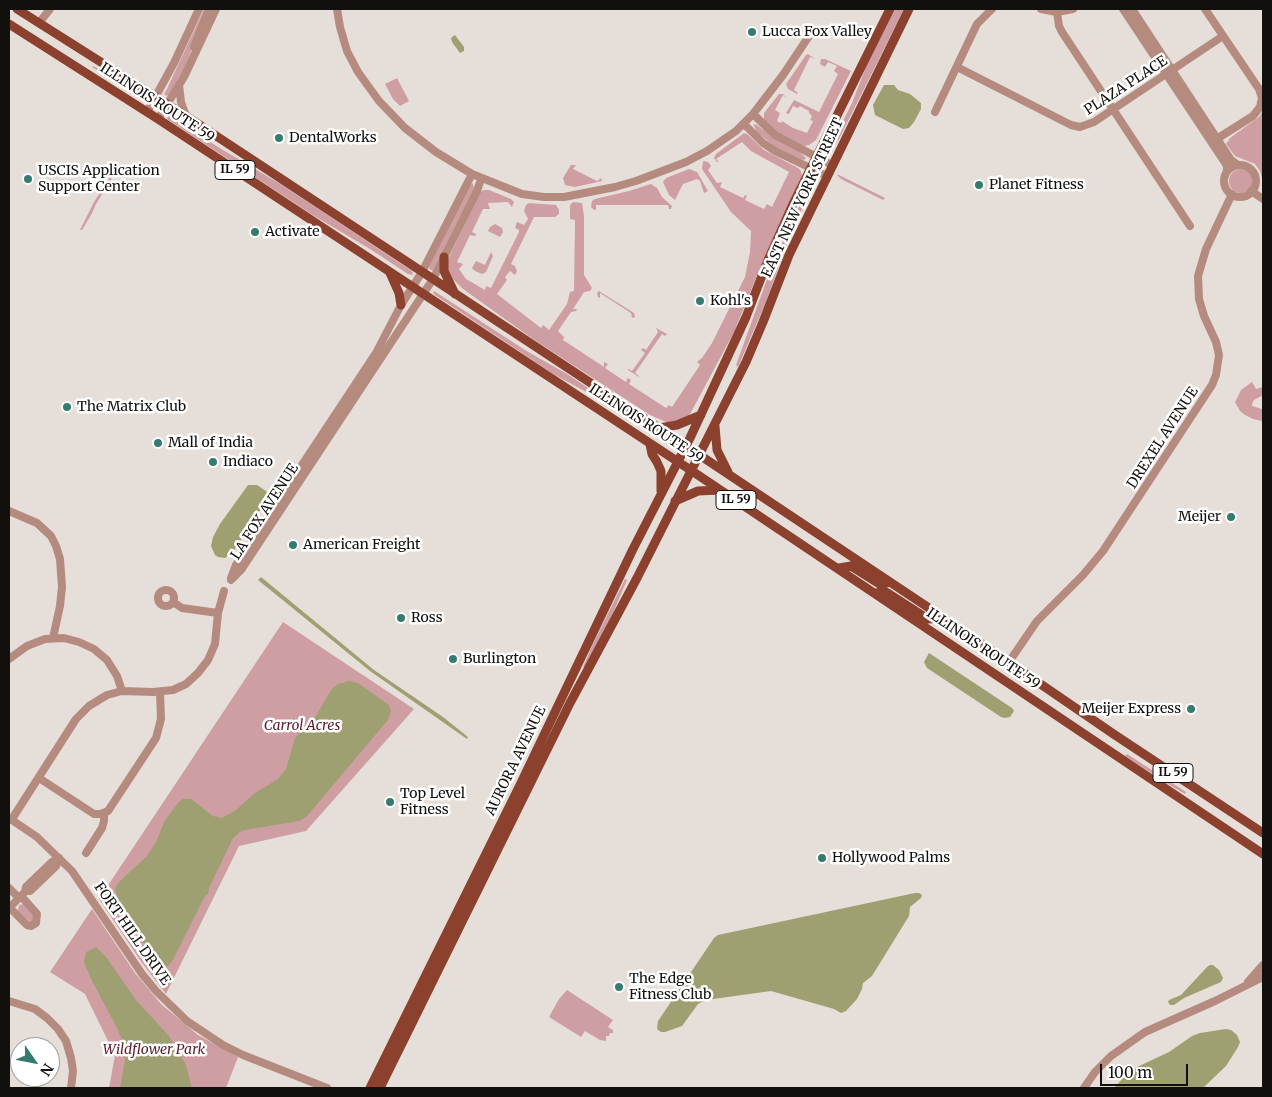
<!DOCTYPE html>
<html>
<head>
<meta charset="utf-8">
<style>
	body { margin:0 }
	#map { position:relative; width:1272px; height:1097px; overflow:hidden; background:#e6ded8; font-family:Merriweather,serif }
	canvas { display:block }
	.frame { position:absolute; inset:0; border:10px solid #12100d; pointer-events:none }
	.north { position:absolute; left:10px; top:1037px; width:50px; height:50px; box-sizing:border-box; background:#fff; border:1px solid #a09f9e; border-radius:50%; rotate:123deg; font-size:14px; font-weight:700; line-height:20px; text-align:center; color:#12100d }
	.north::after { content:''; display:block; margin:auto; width:18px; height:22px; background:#357b70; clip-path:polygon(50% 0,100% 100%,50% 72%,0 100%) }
	.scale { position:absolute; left:1100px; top:1064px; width:88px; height:22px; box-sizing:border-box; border:2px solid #12100d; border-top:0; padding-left:6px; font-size:15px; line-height:18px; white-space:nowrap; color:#12100d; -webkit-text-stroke:4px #fff; paint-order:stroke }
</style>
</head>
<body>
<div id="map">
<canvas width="1272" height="1097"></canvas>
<div class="frame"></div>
<div class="north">N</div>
<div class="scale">100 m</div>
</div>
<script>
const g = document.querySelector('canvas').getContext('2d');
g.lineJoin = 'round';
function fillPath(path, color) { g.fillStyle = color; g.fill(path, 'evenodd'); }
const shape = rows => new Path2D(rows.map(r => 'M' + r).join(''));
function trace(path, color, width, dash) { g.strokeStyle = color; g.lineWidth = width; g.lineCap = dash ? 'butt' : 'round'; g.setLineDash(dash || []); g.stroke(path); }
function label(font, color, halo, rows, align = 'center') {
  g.font = font + ' Merriweather,serif'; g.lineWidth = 5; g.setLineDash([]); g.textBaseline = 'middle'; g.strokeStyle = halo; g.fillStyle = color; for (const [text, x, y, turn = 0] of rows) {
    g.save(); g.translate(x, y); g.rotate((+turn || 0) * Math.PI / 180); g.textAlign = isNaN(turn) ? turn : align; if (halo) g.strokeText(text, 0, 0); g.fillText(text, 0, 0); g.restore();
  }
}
const green = shape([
	[204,9,207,9,184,70,173,91,167,96,164,94,166,91],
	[895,9,904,9,839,139,830,152,828,151,852,103,866,67],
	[808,54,815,59,810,57,794,90,798,93,797,94,788,89,786,84,806,55],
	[821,59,825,59,851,71,816,140,809,145,804,146,780,134,764,122,764,113,779,94,783,94,787,98,783,95,775,110,780,113,777,121,781,123,782,121,793,128,807,133,813,121,810,120,812,116,809,113,809,111,800,106,798,108,793,106,789,114,786,113,794,100,819,112,838,74,834,71,837,66,828,62,825,67,820,64],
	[93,66,113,76,140,93,138,96,92,67],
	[397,78,409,101,400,106,393,99,385,84],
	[1263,111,1263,182,1260,171,1255,164,1235,156,1226,144,1230,138,1259,117],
	[168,116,171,116,218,147,282,185,412,271,413,275,408,274,370,249,311,214,167,119],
	[753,124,757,125,777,140,798,151,806,158,804,160,800,159,775,147,757,132],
	[744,133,747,134,764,150,798,168,801,171,802,176,762,263,734,332,689,416,671,424,650,415,533,339,463,289,450,276,448,270,447,261,480,192,484,190,489,190,511,199,514,202,512,207,508,202,488,203,490,209,483,209,472,232,476,234,475,236,470,235,457,262,463,264,459,269,466,279,485,290,486,286,491,288,519,232,519,230,515,228,517,222,524,225,528,219,524,211,526,205,529,203,556,205,559,210,559,214,555,217,534,217,511,264,515,266,517,271,515,275,510,271,505,277,507,280,497,294,541,328,543,325,549,330,567,304,570,292,574,291,575,220,570,219,570,205,573,202,582,203,584,216,584,275,592,288,590,291,584,292,573,309,577,309,576,311,571,312,558,331,564,337,563,340,604,367,604,362,608,364,605,368,626,382,628,378,631,380,629,384,666,408,669,405,672,407,700,365,697,362,702,358,712,343,745,277,750,252,751,231,731,212,702,169,703,162,704,161,708,162,711,166,708,170,717,183,722,182,720,187,743,198,745,195,747,196,745,200,764,209,767,204,772,207,789,172,751,151,742,142,716,159,719,162,717,162,714,158,716,154],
	[571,165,576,165,573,169,597,181,601,178,602,181,575,187,565,185,563,178],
	'1229 181a12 12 0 1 1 24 0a12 12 0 1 1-24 0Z',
	[689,169,697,172,708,191,704,193,700,181,697,179,683,184,675,200,669,195,663,182,666,178],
	[112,174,111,180,96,204,91,215,82,230,80,230,94,202],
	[837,175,839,175,885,198,883,200,841,179],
	[813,177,814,177,814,183,791,233,765,304,738,367,736,365,774,260],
	[473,183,474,189,433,270,430,270,429,267,468,187],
	[651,184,657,188,662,197,672,206,671,209,669,209,668,205,596,205,596,210,594,210,591,207,592,201,595,199,629,191],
	[495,224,502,228,503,232,500,237,488,231,490,227],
	[491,252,493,256,486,272,482,274,475,271,472,268,476,261,485,265],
	[434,291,525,350,567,374,611,403,610,405,555,375,435,295,433,293],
	[599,291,634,313,635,317,632,318,631,313,600,293,600,298,598,297,597,293],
	[656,328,667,334,665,336,662,334,635,373,639,376,639,377,628,370,629,369,632,371,645,353,641,350,643,348,646,350,658,332],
	[1252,382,1256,389,1263,387,1263,395,1254,400,1252,404,1252,406,1262,409,1263,411,1263,419,1262,421,1253,419,1245,415,1240,411,1235,402,1241,390],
	[625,579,627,580,605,632,585,668,583,667,592,646],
	[283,622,414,709,306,831,239,846,166,994,142,963,99,899],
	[1127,754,1186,792,1185,794,1168,784,1125,756],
	[24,904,33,914,35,918,32,922,29,921,18,911,19,905],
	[92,909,135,973,161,1004,198,1035,238,1057,226,1088,109,1088,115,1055,85,994,50,972],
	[567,990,613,1020,608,1027,613,1030,613,1033,610,1033,609,1036,606,1036,606,1041,600,1040,585,1031,581,1037,549,1017,559,999]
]);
const water = shape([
	[455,35,464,47,464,51,460,53,452,42,451,38],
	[884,85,894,85,898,90,910,94,921,103,921,109,914,122,909,128,903,129,875,115,873,105],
	[248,485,257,485,266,491,268,494,266,501,233,552,225,558,218,557,215,555,211,546,213,537,220,524],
	[261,577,374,670,443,717,468,737,467,739,370,671,258,580],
	[929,653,1012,708,1014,711,1010,717,1005,718,1001,717,927,668,924,662],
	[349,681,358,683,389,705,391,711,388,720,307,816,300,821,245,830,240,832,233,838,209,888,208,894,205,896,173,960,168,966,163,966,151,954,119,902,115,889,118,883,147,856,156,842,165,820,179,802,183,799,191,799,213,816,222,818,236,810,255,793,278,779,286,769,295,738,316,716,331,690,338,684],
	[915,893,919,893,922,895,921,898,910,907,909,916,872,976,863,983,862,989,857,999,846,1011,841,1013,834,1009,771,991,706,1000,698,1004,682,1026,665,1032,661,1032,657,1029,658,1021,714,938,718,935],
	[96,947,106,957,136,1000,169,1036,186,1065,192,1088,120,1088,125,1060,124,1045,117,1028,91,979,84,962,86,952],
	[1210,965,1213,965,1219,970,1223,978,1221,982,1184,998,1174,1005,1170,1005,1168,1002,1169,1000,1181,995,1207,967],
	[1226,1029,1231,1030,1237,1035,1240,1042,1238,1047,1226,1066,1203,1088,1114,1088,1123,1078,1137,1067,1169,1052,1192,1036,1200,1033]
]);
const minor = shape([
	[337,9,340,27,347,51,358,72,379,101,405,128,436,152,472,174,522,194,544,197,564,197,615,187,636,181,686,162,707,151,736,131,753,114,783,75,813,30],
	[1041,9,1057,12,1073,9],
	[1123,9,1224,161,1227,166,1227,171],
	[1132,9,1231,160,1238,165],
	[1205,9,1259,89,1262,98,1260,107,1253,116,1215,140],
	[1057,12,1059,26,1062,32,1190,226],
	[39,23,50,9],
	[194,47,209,9],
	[957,67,1071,125,1080,127,1094,122,1223,36],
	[179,85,181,102,186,116],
	[147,112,174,63,199,9],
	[935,112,977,24,992,9],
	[753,114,775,135,832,165],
	[158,119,184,77,216,9],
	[744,124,763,143,775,151,827,176],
	'1224 181a16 16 0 1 1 32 0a16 16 0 1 1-32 0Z',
	[1251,191,1263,199],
	[9,511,37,523,51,536,56,546,60,559,62,587,60,606,53,638],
	[231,578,236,565,376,353,401,305,422,272,472,174],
	[231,580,241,570,433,279,477,191,481,179],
	'158 598a8 8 0 1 1 16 0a8 8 0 1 1-16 0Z',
	[173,602,182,608,218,613],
	[9,659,27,646,45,639,64,638,79,642,94,649,107,660,117,676,122,691],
	[1009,662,1037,621,1083,575,1103,551,1212,385,1216,375,1219,355,1216,342,1204,316,1199,299,1198,276,1206,249,1232,194],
	[39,778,94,814,101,814,108,811,156,738,161,719,160,692],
	[9,818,37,837,72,871,142,974,156,991,187,1021,223,1045,243,1055,327,1088],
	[12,819,76,719,89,706,107,695,122,691,153,692,173,690,186,684,198,673,208,660,215,644,218,613,224,591],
	[86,853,102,828,104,821,104,813],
	[9,888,19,898],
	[26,891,30,891,56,866,59,858],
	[9,907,27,925,31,926,36,923,37,914,21,896],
	[9,908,25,892,26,887,52,862,59,858],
	[1248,982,1263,965],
	[9,1001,35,1009,47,1018,58,1029,66,1041,71,1058,73,1071,71,1088],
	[1084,1088,1095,1072,1111,1056,1145,1032,1215,1001,1263,977]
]);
const major = shape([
	[17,9,186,116,659,428,944,618,1115,735,1263,833],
	[9,24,158,119,692,471,1263,854],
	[444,257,444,271,455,294],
	[390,273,399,293,401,305],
	[715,426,717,450,728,472],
	[659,428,677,425,701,415],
	[650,444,652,454,657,462,661,471,661,491],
	[675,501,698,491,720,490],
	[839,568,851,566,881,585,889,582],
	[875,593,886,592,928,619,944,618],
	[370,1088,521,783,633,549,690,438,746,317,768,260,793,204,890,9],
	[380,1088,570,703,637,578,746,362,763,322,789,255,909,9]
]);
const markers = [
	[752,32,5,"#357b70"],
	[279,138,5,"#357b70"],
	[28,179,5,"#357b70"],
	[979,185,5,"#357b70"],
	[255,232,5,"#357b70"],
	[700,301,5,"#357b70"],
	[67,407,5,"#357b70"],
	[158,443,5,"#357b70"],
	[213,462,5,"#357b70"],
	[1231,517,5,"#357b70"],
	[293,545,5,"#357b70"],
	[401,618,5,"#357b70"],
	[453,659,5,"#357b70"],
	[1191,709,5,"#357b70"],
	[390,802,5,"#357b70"],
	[822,858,5,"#357b70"],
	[619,987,5,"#357b70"]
];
const shields = [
	[235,170,40],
	[736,500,40],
	[1173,773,40]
];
const shieldNames = [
	["IL 59",235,170],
	["IL 59",736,500],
	["IL 59",1173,773]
];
const poiNames = [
	["Lucca Fox Valley",762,32],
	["DentalWorks",289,138],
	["USCIS Application",38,171],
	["Support Center",38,187],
	["Planet Fitness",989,185],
	["Activate",265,232],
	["Kohl's",710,301],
	["The Matrix Club",77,407],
	["Mall of India",168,443],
	["Indiaco",223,462],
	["Meijer",1221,517,"right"],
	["American Freight",303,545],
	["Ross",411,618],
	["Burlington",463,659],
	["Meijer Express",1181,709,"right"],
	["Top Level",400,794],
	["Fitness",400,810],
	["Hollywood Palms",832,858],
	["The Edge",629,979],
	["Fitness Club",629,995]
];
const streetNames = [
	["PLAZA PLACE",1126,86,-33],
	["ILLINOIS ROUTE 59",157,103,33],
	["EAST NEW YORK STREET",803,198,-65],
	["ILLINOIS ROUTE 59",646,424,33],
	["DREXEL AVENUE",1163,438,-57],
	["LA FOX AVENUE",265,512,-57],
	["ILLINOIS ROUTE 59",983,649,34],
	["AURORA AVENUE",516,761,-64],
	["FORT HILL DRIVE",132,934,55]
];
const parkNames = [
	["Carrol Acres",302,726],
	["Wildflower Park",154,1050]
];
fillPath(green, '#ce9ea3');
fillPath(water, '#9fa071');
trace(minor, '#b68b7f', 8);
trace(major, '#8b412e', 9);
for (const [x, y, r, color] of markers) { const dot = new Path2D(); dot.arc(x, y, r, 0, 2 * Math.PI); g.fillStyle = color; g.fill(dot); trace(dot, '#fff', 2); }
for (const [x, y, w] of shields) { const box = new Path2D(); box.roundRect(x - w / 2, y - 9.5, w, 19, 4); g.fillStyle = '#fff'; g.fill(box); trace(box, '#12100d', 1); }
label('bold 12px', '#12100d', null, shieldNames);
label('14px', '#12100d', '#fff', poiNames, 'left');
label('14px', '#12100d', '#fff', streetNames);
label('italic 14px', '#5d1d2a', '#fff', parkNames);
</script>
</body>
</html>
